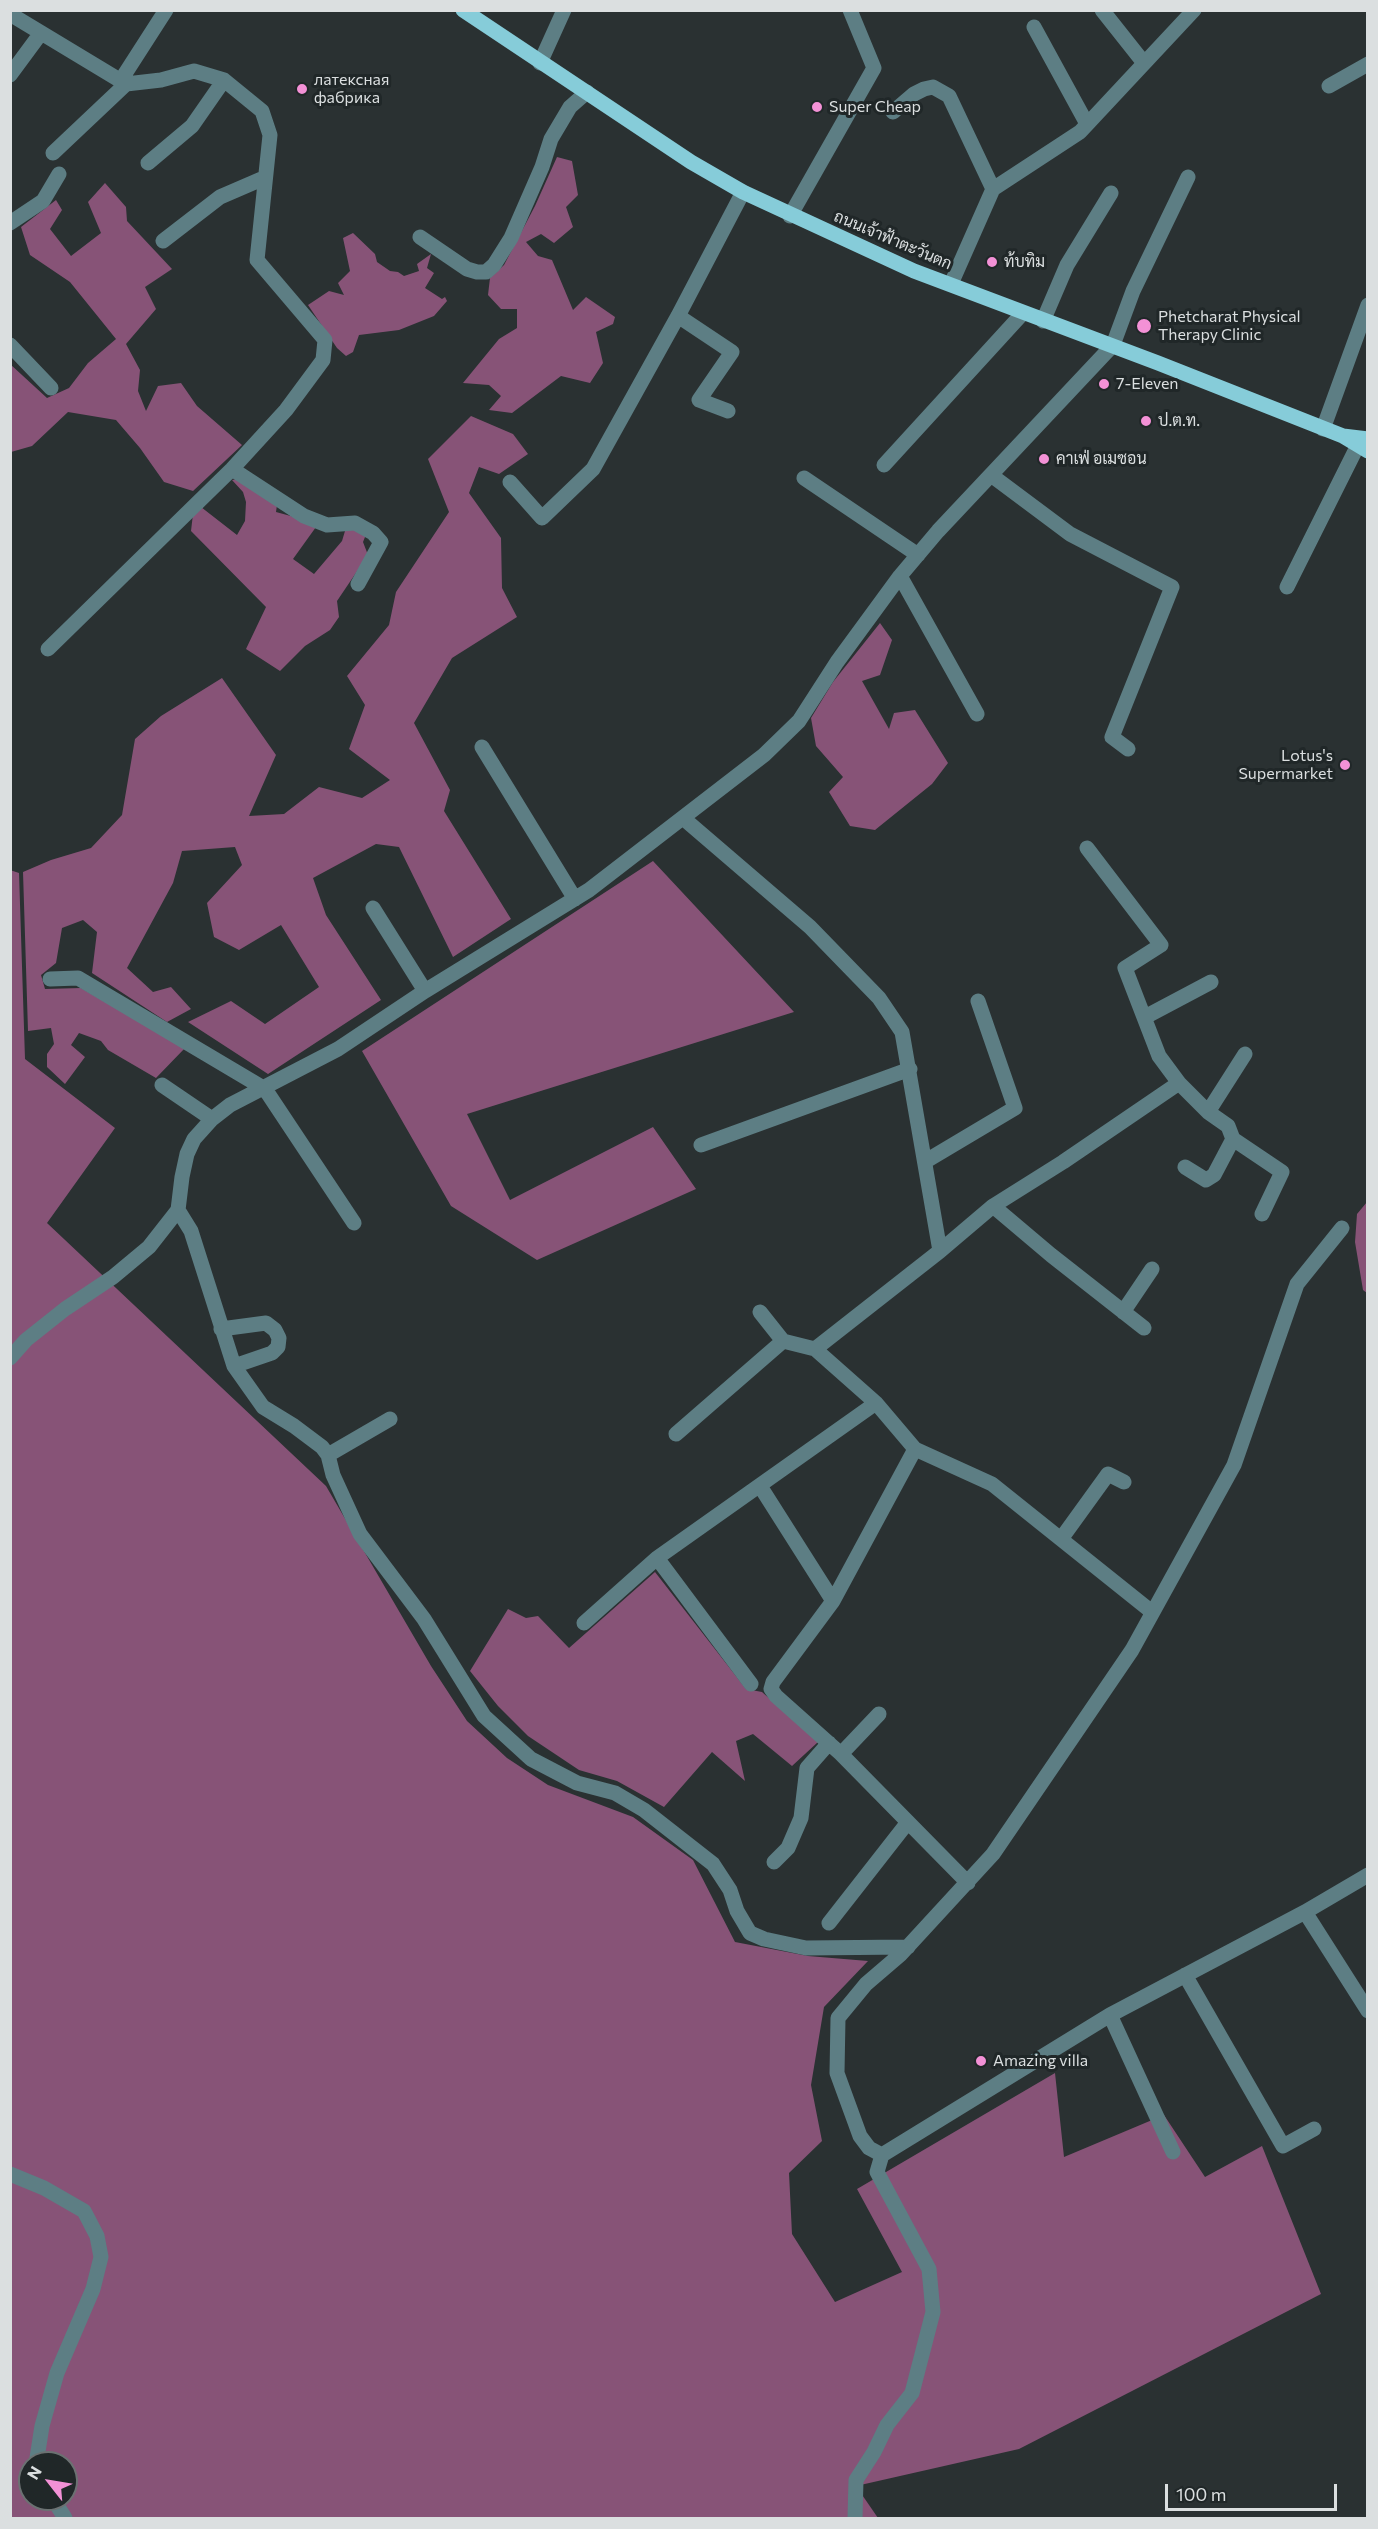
<!DOCTYPE html>
<html>
<head>
<meta charset="utf-8">
<style>
	body { margin:0 }
	#map { position:relative; width:1378px; height:2529px; overflow:hidden; background:#2a3132; font-family:Commissioner,sans-serif }
	canvas { display:block }
	.frame { position:absolute; inset:0; border:12px solid #dbdfe0; pointer-events:none }
	.north { position:absolute; left:18px; top:2451px; width:60px; height:60px; box-sizing:border-box; background:#202728; border:2px solid #6b7172; border-radius:50%; rotate:301deg; font-size:16px; font-weight:700; line-height:24px; text-align:center; color:#dbdfe0 }
	.north::after { content:''; display:block; margin:auto; width:21px; height:27px; background:#f391d6; clip-path:polygon(50% 0,100% 100%,50% 72%,0 100%) }
	.scale { position:absolute; left:1165px; top:2484px; width:172px; height:27px; box-sizing:border-box; border:3px solid #dbdfe0; border-top:0; padding-left:8px; font-size:18px; line-height:21px; white-space:nowrap; color:#dbdfe0; -webkit-text-stroke:4px #202728; paint-order:stroke }
</style>
</head>
<body>
<div id="map">
<canvas width="1378" height="2529"></canvas>
<div class="frame"></div>
<div class="north">N</div>
<div class="scale">100 m</div>
</div>
<script>
const g = document.querySelector('canvas').getContext('2d');
g.lineJoin = 'round';
function fillPath(path, color) { g.fillStyle = color; g.fill(path, 'evenodd'); }
const shape = rows => new Path2D(rows.map(r => 'M' + r).join(''));
function trace(path, color, width, dash) { g.strokeStyle = color; g.lineWidth = width; g.lineCap = dash ? 'butt' : 'round'; g.setLineDash(dash || []); g.stroke(path); }
function label(font, color, halo, rows, align = 'center') {
  g.font = font + ' Commissioner,Sarabun,sans-serif'; g.lineWidth = 6; g.setLineDash([]); g.textBaseline = 'middle'; g.strokeStyle = halo; g.fillStyle = color; for (const [text, x, y, turn = 0] of rows) {
    g.save(); g.translate(x, y); g.rotate((+turn || 0) * Math.PI / 180); g.textAlign = isNaN(turn) ? turn : align; if (halo) g.strokeText(text, 0, 0); g.fillText(text, 0, 0); g.restore();
  }
}
const forest = shape([
	[557,157,572,161,578,195,566,207,573,227,554,243,541,234,526,242,538,256,552,260,573,310,586,297,615,317,613,324,596,332,603,363,590,383,561,376,512,413,489,410,501,396,489,385,463,383,499,339,517,328,517,309,501,309,488,295,490,278,504,265,535,206],
	[105,183,126,207,127,221,172,269,145,287,156,309,126,344,140,370,138,391,146,411,158,386,181,383,197,406,242,445,193,491,164,482,140,448,116,420,68,412,32,446,11,452,10,364,47,398,69,388,88,363,116,339,70,282,30,255,21,227,56,200,62,210,50,229,71,256,101,233,88,202],
	[353,233,375,254,377,262,390,271,398,272,404,276,419,271,417,264,431,254,427,268,434,273,425,288,442,299,445,297,447,301,434,316,399,330,359,335,353,352,346,356,337,348,308,305,329,291,344,295,338,283,350,271,343,238],
	[471,416,513,434,528,454,499,474,479,467,469,493,501,538,502,588,517,617,452,658,414,723,450,790,444,811,511,919,453,957,399,847,376,844,313,878,326,915,381,1000,268,1074,188,1022,231,1001,265,1024,319,987,281,925,239,950,214,937,207,903,242,865,235,847,182,851,173,883,127,968,153,992,171,987,191,1009,167,1022,92,973,97,932,83,920,62,928,56,963,41,975,45,989,81,988,185,1048,156,1078,108,1050,101,1041,79,1033,71,1045,85,1057,65,1084,47,1067,47,1054,54,1044,51,1028,28,1031,23,872,51,860,91,848,122,815,135,739,161,716,222,678,276,755,249,816,284,814,319,787,362,798,390,780,349,749,365,705,347,676,389,625,396,592,449,512,428,459],
	[237,479,277,505,276,512,298,518,316,527,293,559,314,574,342,541,345,531,353,528,367,532,363,542,368,555,337,601,339,617,330,630,305,646,280,671,246,649,266,607,191,531,193,514,201,507,237,535,245,521,246,502,243,492,232,480],
	[880,623,892,640,880,675,862,681,889,729,894,713,915,710,948,763,932,784,875,830,850,826,829,792,843,777,816,746,811,718,833,682],
	[653,861,794,1012,467,1114,510,1200,653,1127,696,1189,537,1260,451,1206,362,1051],
	[10,870,19,873,25,1059,115,1128,47,1223,326,1486,431,1666,467,1721,507,1758,548,1785,633,1817,693,1860,735,1942,808,1956,868,1961,824,2007,811,2085,822,2141,789,2173,792,2234,835,2302,902,2272,857,2189,1055,2073,1064,2157,1164,2115,1205,2177,1262,2146,1321,2294,1019,2449,856,2486,878,2518,11,2518],
	[30,2463,66,2463,66,2499,30,2499],
	[1367,1202,1367,1293,1363,1290,1355,1242,1357,1214],
	[655,1572,746,1689,762,1692,818,1742,792,1766,753,1734,736,1741,745,1781,712,1752,664,1807,617,1781,579,1770,528,1736,498,1706,470,1671,508,1609,526,1618,538,1616,569,1648]
]);
const minor = shape([
	[1102,10,1144,63],
	[10,14,126,84,161,80,194,71,224,80,262,111,270,135,257,260,325,340,323,360,286,410,232,469,48,649],
	[1034,27,1087,124],
	[540,63,564,10],
	[10,75,41,33],
	[121,80,166,10],
	[1329,86,1368,64],
	[893,112,914,94,924,89,933,87,949,96,993,189],
	[53,153,126,84],
	[148,163,192,126,224,80],
	[790,216,874,68,850,10],
	[10,223,43,201,59,174],
	[420,237,467,269,477,272,486,272,494,265,511,238,542,167,551,139,570,107,587,92],
	[163,241,220,197,264,178],
	[951,284,993,189,1080,132,1194,10],
	[678,316,732,352,699,400,728,411],
	[1043,321,1067,265,1111,193],
	[10,345,51,388],
	[1323,429,1368,305],
	[884,465,1023,313],
	[232,469,304,516,327,525,355,523,373,533,381,542,358,584],
	[991,475,1070,534,1172,587,1112,737,1128,749],
	[804,478,918,555],
	[510,482,542,518,593,469,678,316,743,192],
	[900,576,977,714],
	[1287,587,1357,447],
	[482,747,575,899],
	[683,818,810,927,879,998,902,1032,940,1251],
	[1087,848,1161,945,1125,968,1159,1056,1179,1083,1208,1112,1228,1126,1233,1139,1282,1172,1262,1214],
	[373,908,425,991],
	[50,979,78,978,265,1089,354,1223],
	[1145,1017,1211,982],
	[162,1085,212,1119],
	[1208,1112,1245,1054],
	[701,1145,910,1069],
	[926,1161,1015,1108,978,1001],
	[1185,1167,1206,1180,1214,1175,1233,1139],
	[993,1206,1051,1255,1144,1328],
	[178,1210,191,1231,234,1366,263,1407,294,1426,322,1447,328,1455,333,1475,360,1534,424,1619,484,1716,531,1759,577,1783,615,1793,644,1810,713,1864,730,1890,737,1911,750,1933,764,1939,806,1948,908,1947],
	[1342,1228,1297,1284,1234,1465,1132,1650,993,1854,901,1954,866,1984,838,2018,837,2073,860,2136,869,2148,882,2155,1110,2015,1305,1912,1368,1875],
	[760,1312,783,1341],
	[1123,1312,1152,1269],
	[221,1329,266,1323,275,1330,279,1338,278,1347,272,1353,234,1366],
	[10,1358,26,1340,65,1309,113,1277,149,1247,178,1210,182,1177,187,1154,194,1139,212,1119,230,1105,338,1049,425,991,589,890,764,755,799,721,837,662,900,576,938,531,1113,345,1133,291,1188,177],
	[876,1403,915,1449,833,1601,773,1682,771,1689,776,1696,841,1754,968,1883],
	[676,1434,783,1341,815,1349],
	[915,1449,992,1484,1152,1612],
	[328,1455,390,1419],
	[760,1486,833,1601],
	[1061,1539,1108,1474,1124,1482],
	[657,1558,751,1684],
	[584,1623,657,1558,876,1403,815,1349,940,1251,993,1206,1063,1162,1179,1083],
	[841,1754,879,1714],
	[774,1862,788,1848,801,1818,807,1768,829,1743],
	[1305,1912,1368,2011],
	[829,1923,908,1822],
	[1185,1975,1283,2146,1314,2129],
	[1110,2015,1173,2152],
	[10,2174,44,2188,84,2211,97,2236,101,2257,93,2289,57,2373,42,2426,37,2458,38,2463],
	[53,2499,65,2518],
	[855,2518,856,2480,874,2452,887,2425,912,2393,933,2312,929,2269,877,2172,882,2155]
]);
const major = shape([
	[463,10,691,162,743,192,914,271,1158,363,1343,436,1368,451],
	[1343,436,1368,439]
]);
const markers = [
	[302,89,6,"#f391d6"],
	[817,107,6,"#f391d6"],
	[992,262,6,"#f391d6"],
	[1144,326,8,"#f391d6"],
	[1104,384,6,"#f391d6"],
	[1146,421,6,"#f391d6"],
	[1044,459,6,"#f391d6"],
	[1345,765,6,"#f391d6"],
	[981,2061,6,"#f391d6"]
];
const poiNames = [
	["латексная",314,80],
	["фабрика",314,98],
	["Super Cheap",829,107],
	["ท้บทิม",1004,262],
	["Phetcharat Physical",1158,317],
	["Therapy Clinic",1158,335],
	["7-Eleven",1116,384],
	["ป.ต.ท.",1158,421],
	["คาเฟ่ อเมซอน",1056,459],
	["Lotus's",1333,756,"right"],
	["Supermarket",1333,774,"right"],
	["Amazing villa",993,2061]
];
const streetNames = [
	["ถนนเจ้าฟ้าตะวันตก",893,240,23]
];
fillPath(forest, '#875377');
trace(minor, '#5d7e84', 15);
trace(major, '#86ccd9', 15);
for (const [x, y, r, color] of markers) { const dot = new Path2D(); dot.arc(x, y, r, 0, 2 * Math.PI); g.fillStyle = color; g.fill(dot); trace(dot, '#202728', 2); }
label('16px', '#dbdfe0', '#202728', poiNames, 'left');
label('16px', '#dbdfe0', '#202728', streetNames);
</script>
</body>
</html>
